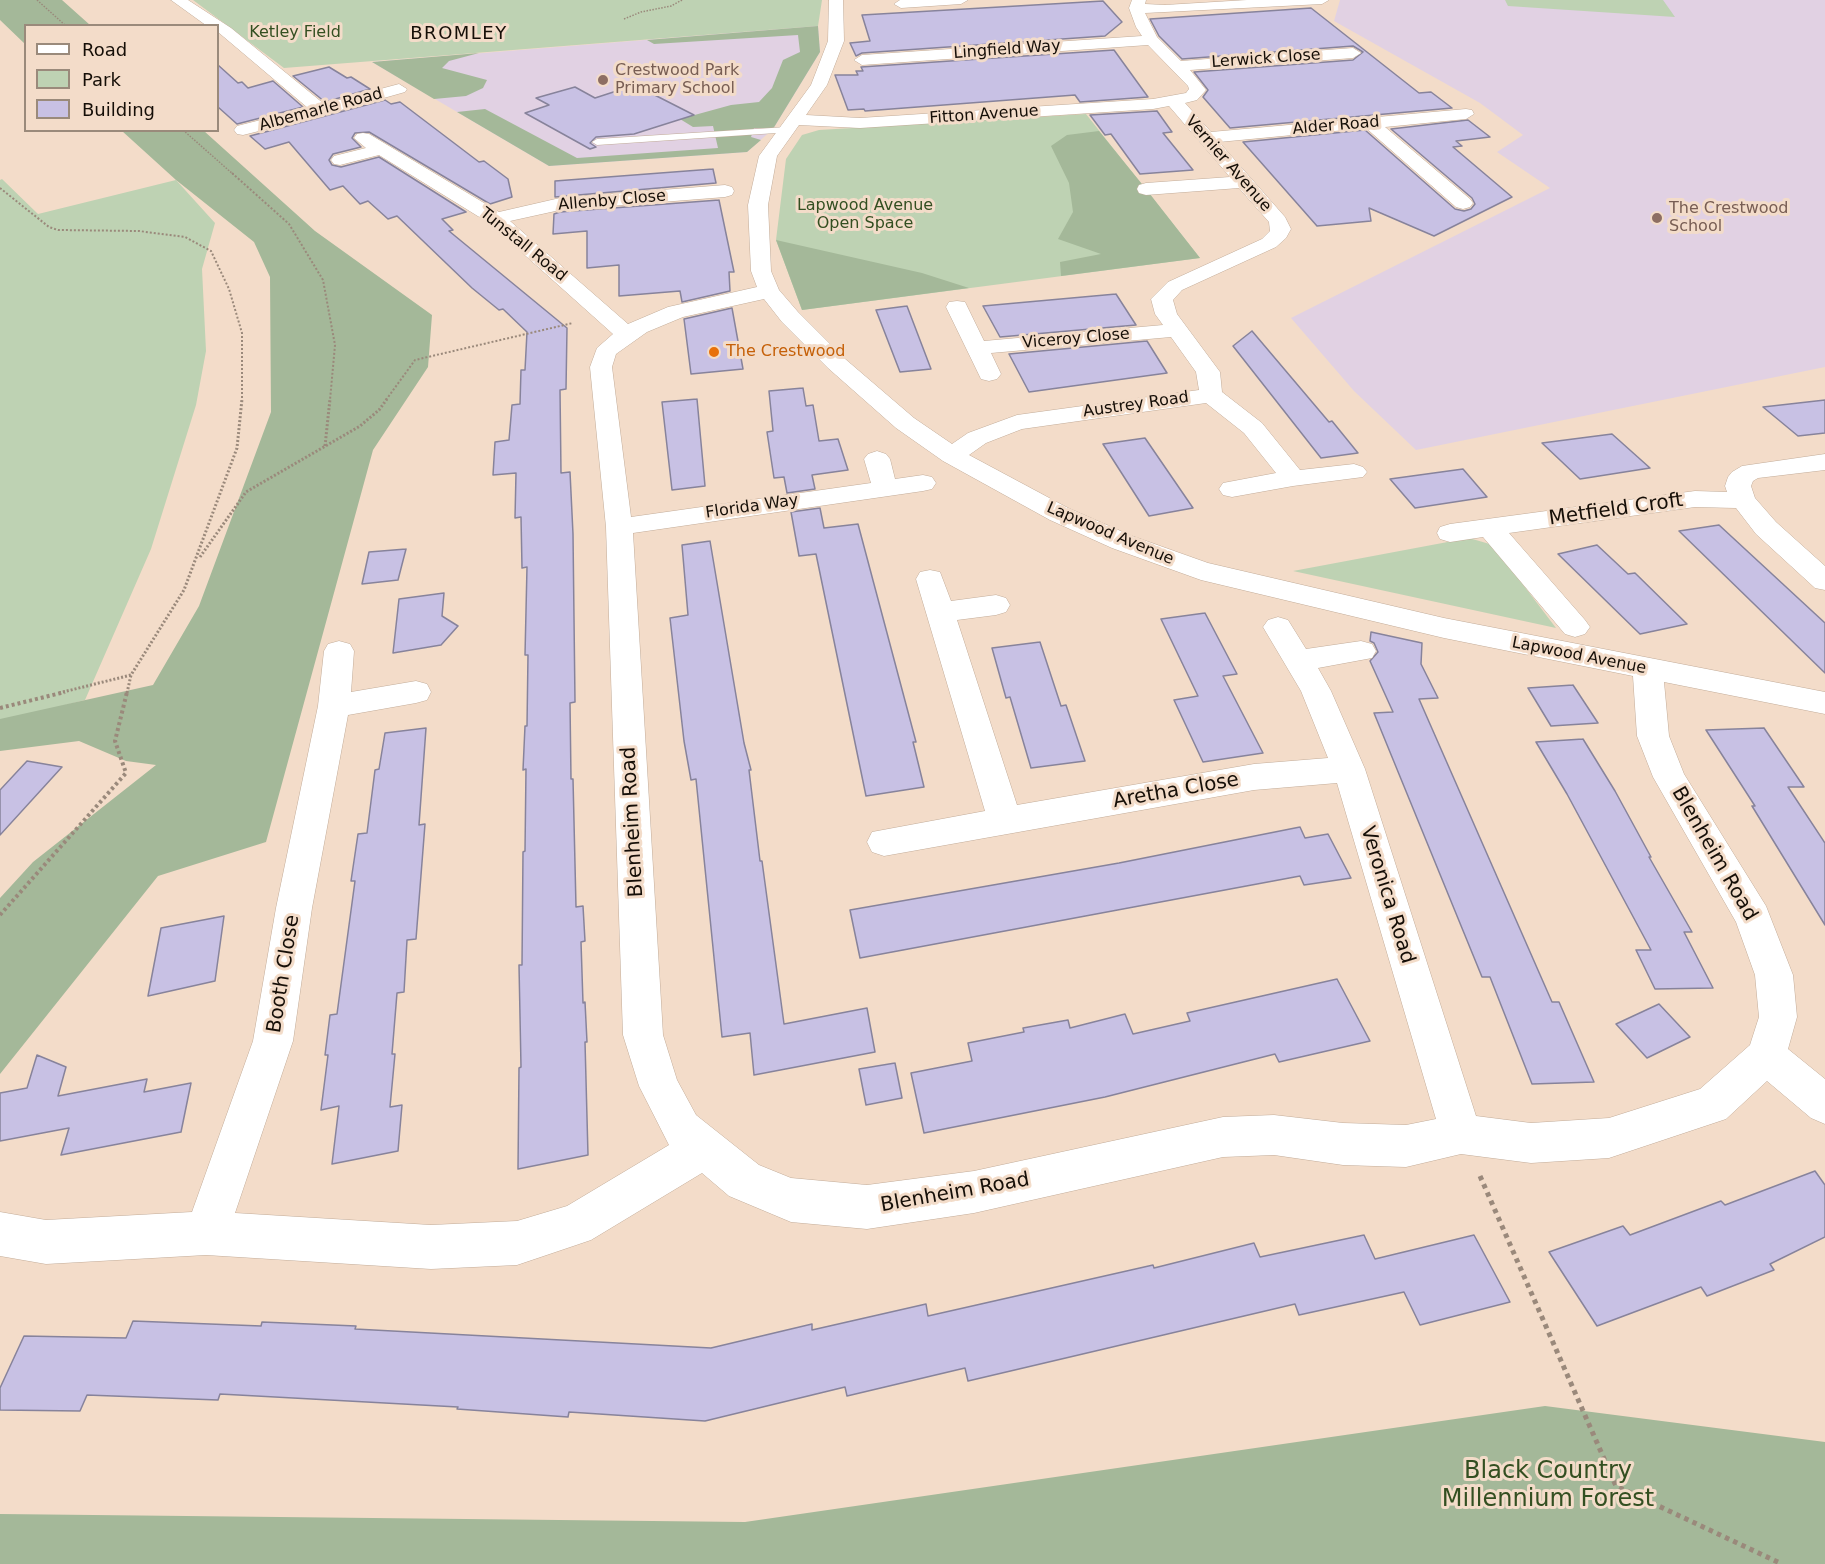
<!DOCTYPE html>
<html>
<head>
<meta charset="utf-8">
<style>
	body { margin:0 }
	#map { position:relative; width:1825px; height:1564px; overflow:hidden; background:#f3dcc9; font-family:"DejaVu Sans",sans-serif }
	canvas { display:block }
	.legend { position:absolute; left:24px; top:24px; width:195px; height:108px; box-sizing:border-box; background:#f3dcc9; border:2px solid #9a8a7b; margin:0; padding:8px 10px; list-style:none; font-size:18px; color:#150e07 }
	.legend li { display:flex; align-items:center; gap:12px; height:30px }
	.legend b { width:30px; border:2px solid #9a8a7b }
</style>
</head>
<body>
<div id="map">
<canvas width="1825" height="1564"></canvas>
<ul class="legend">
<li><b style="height:8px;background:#fff"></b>Road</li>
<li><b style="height:16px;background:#bed2b3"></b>Park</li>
<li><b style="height:16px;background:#c8c1e4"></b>Building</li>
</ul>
</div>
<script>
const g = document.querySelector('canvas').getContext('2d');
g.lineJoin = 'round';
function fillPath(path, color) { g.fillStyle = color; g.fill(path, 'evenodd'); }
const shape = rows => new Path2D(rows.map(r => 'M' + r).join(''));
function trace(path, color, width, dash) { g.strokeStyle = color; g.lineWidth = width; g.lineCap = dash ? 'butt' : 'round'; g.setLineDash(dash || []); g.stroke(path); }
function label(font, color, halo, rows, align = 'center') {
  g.font = font + ' "DejaVu Sans",sans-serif'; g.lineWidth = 6; g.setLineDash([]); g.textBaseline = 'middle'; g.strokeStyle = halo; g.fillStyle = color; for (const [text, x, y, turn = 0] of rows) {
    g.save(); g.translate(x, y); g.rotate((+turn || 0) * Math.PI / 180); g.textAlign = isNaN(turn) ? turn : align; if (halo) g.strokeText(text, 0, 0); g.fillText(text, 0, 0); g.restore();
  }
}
const education = shape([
	[1340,0,1825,0,1825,367,1416,450,1354,391,1291,318,1550,188,1497,152,1523,135,1480,103,1334,21],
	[818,26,820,52,773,129,747,152,549,166,372,62]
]);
const green = shape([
	[193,0,822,0,818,26,284,68],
	[1505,0,1663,0,1675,17,1508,6],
	[1086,114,1200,258,802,310,776,240,786,159,802,135,819,130],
	[2,179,38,214,176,180,215,223,202,269,206,351,196,405,151,549,85,700,0,722,0,180],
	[1469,538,1493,545,1556,628,1293,571]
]);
const forest = shape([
	[0,0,62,0,90,25,26,26,25,44,0,20],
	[818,26,820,52,773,129,754,128,751,137,761,140,747,152,549,166,457,112,485,109,577,158,718,148,713,126,693,127,680,119,731,105,759,102,772,88,783,60,800,52,798,35,654,44,647,40],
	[479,53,449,61,442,68,487,80,483,88,466,96,434,99,372,62],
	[122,131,204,131,315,231,432,315,428,367,373,450,266,842,158,876,0,1074,0,898,33,862,156,765,126,761,79,741,0,751,0,719,153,685,199,606,271,412,270,277,254,242,176,180],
	[1099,131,1146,189,1200,258,1061,276,1060,262,1101,254,1058,239,1073,212,1069,183,1051,146,1067,135],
	[776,240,922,273,969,288,802,310],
	[1545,1406,1825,1442,1825,1564,0,1564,0,1514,745,1522]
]);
const building = shape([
	[1103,1,1122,22,1105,36,862,53,856,56,850,43,870,41,862,15,1103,1],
	[1311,8,1419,93,1431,92,1452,108,1230,128,1203,97,1208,90,1194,72,1353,60,1363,52,1353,46,1182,59,1159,36,1150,19,1311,8],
	[1114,50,1148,97,1080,102,1075,95,865,111,864,109,848,110,835,75,858,75,856,71,863,71,861,67,1114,50],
	[218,65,238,83,242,82,248,88,273,81,303,107,237,124,218,107,218,65],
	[329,67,347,78,351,77,370,89,325,102,293,76,329,67],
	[635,85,694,115,634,134,596,137,590,143,596,147,590,149,525,113,549,105,536,98,575,87,595,98,635,85],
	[385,100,391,104,400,102,479,162,484,161,508,179,512,197,490,204,369,132,355,133,352,138,361,147,333,154,329,160,332,165,341,167,379,157,466,212,442,219,453,230,449,231,567,328,566,389,560,390,561,473,570,472,573,534,575,702,570,703,571,779,573,779,576,907,583,906,585,941,581,942,583,1003,585,1002,587,1042,585,1042,588,1155,518,1169,519,1068,521,1067,519,965,522,965,523,852,525,851,526,769,523,770,525,726,527,726,528,655,525,655,527,567,522,568,521,517,515,518,516,473,493,475,495,442,509,440,512,405,520,404,521,370,525,370,527,332,503,309,499,310,472,288,397,216,388,219,368,201,360,204,343,186,330,190,289,142,265,149,250,136,385,100],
	[1157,111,1172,132,1163,133,1193,170,1140,174,1111,134,1105,135,1090,115,1157,111],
	[1468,120,1490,137,1456,141,1462,146,1453,147,1512,197,1434,236,1369,208,1371,221,1317,226,1243,142,1365,130,1455,209,1464,211,1471,209,1475,204,1472,198,1391,129,1468,120],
	[713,169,716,183,555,197,555,181,713,169],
	[719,200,734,272,729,272,730,291,682,302,680,291,619,296,619,265,587,268,587,231,553,234,554,214,560,212,719,200],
	[1116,294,1136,325,1000,337,983,306,1116,294],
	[907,306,931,369,900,372,876,310,907,306],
	[732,308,743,369,691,374,684,319,732,308],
	[1252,331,1329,422,1332,421,1358,453,1321,458,1233,346,1252,331],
	[1147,341,1167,373,1029,392,1009,354,1147,341],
	[803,388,806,406,813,405,819,441,838,439,848,470,812,475,815,489,787,493,784,477,774,478,767,432,773,431,769,391,803,388],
	[697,399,705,486,672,490,662,402,697,399],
	[1825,400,1825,433,1798,436,1763,407,1825,400],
	[1612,434,1650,468,1580,479,1542,443,1612,434],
	[1145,438,1193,508,1149,516,1103,444,1145,438],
	[1463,469,1487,497,1415,508,1390,479,1463,469],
	[820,508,824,528,858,524,916,742,913,742,924,787,866,796,816,554,799,556,791,512,820,508],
	[1719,525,1825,623,1825,673,1679,531,1719,525],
	[710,541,744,743,751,770,749,770,760,861,762,861,784,1024,867,1008,875,1052,754,1075,750,1033,722,1037,696,779,691,780,684,741,670,618,688,615,682,545,710,541],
	[1597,545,1628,574,1635,573,1687,624,1640,634,1558,554,1597,545],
	[406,549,398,580,362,584,369,552,406,549],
	[444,593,442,616,458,626,441,645,393,653,399,599,444,593],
	[1205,613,1237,674,1223,676,1263,753,1203,762,1174,700,1198,696,1161,619,1205,613],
	[1371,632,1422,643,1421,664,1438,698,1419,699,1552,1002,1559,1002,1594,1082,1532,1084,1490,977,1482,977,1374,713,1393,712,1370,661,1378,652,1374,643,1370,641,1371,632],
	[1040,642,1061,706,1066,705,1085,761,1031,768,1010,697,1006,698,992,648,1040,642],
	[1573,685,1598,723,1551,726,1528,688,1573,685],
	[426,728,419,825,425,824,416,939,407,940,404,992,397,993,392,1054,395,1054,390,1107,402,1105,398,1151,332,1164,339,1106,321,1110,328,1055,325,1055,330,1015,337,1014,355,881,351,881,358,834,367,833,375,770,379,769,385,733,426,728],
	[1764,728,1804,787,1788,787,1825,843,1825,925,1752,806,1755,806,1706,730,1764,728],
	[1583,739,1615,791,1651,857,1649,857,1692,932,1684,932,1713,988,1655,989,1636,950,1651,950,1567,794,1536,742,1583,739],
	[27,761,62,767,0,835,0,790,27,761],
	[1300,827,1305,838,1328,834,1351,878,1304,885,1300,876,860,958,850,910,1119,863,1300,827],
	[224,916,215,981,148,996,161,928,224,916],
	[1337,979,1370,1041,1279,1062,1275,1054,1105,1097,924,1133,911,1073,972,1061,968,1043,1024,1032,1023,1028,1068,1020,1070,1028,1125,1014,1133,1034,1190,1021,1187,1013,1337,979],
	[1659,1004,1690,1037,1647,1058,1616,1024,1659,1004],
	[37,1055,66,1067,58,1096,147,1079,144,1092,191,1083,181,1132,61,1155,69,1128,0,1141,0,1093,27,1088,37,1055],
	[895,1063,902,1098,866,1105,859,1069,895,1063],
	[1815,1171,1825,1185,1825,1237,1770,1264,1774,1270,1707,1296,1701,1287,1597,1326,1549,1252,1623,1226,1630,1235,1721,1201,1725,1205,1815,1171],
	[1364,1235,1375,1259,1474,1235,1510,1302,1420,1325,1404,1292,1299,1315,1295,1304,968,1381,965,1368,847,1396,845,1387,705,1421,569,1412,568,1417,457,1409,458,1407,220,1394,218,1400,87,1395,80,1411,0,1410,0,1388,24,1336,126,1338,133,1321,261,1326,262,1322,356,1326,355,1329,711,1348,812,1324,812,1330,926,1304,928,1316,1153,1265,1154,1268,1254,1243,1260,1257,1364,1235]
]);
const pathFar4 = shape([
	[37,0,66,26],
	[624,19,641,12,671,6,682,0],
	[183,130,234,175]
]);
const pathFar3 = shape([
	[232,173,289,224,323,280,335,345,330,400],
	[0,188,49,227,58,230,139,231,185,237,211,251,229,289,242,333,242,400],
	[386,400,415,360,573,323]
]);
const pathFar2 = shape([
	[325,446,330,399],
	[200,557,246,492,360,426,379,410,387,399],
	[59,693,131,675,184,590,237,448,242,399],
	[127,693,131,675]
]);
const pathFar1 = shape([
	[0,708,65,692],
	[0,915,126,773,115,741,127,692]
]);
const path = shape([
	[1480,1176,1616,1486,1782,1564]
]);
const lane = shape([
	[787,127,791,128,791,132,597,145,592,142,597,139,787,127]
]);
const street = shape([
	[171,0,188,0,231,28,324,104,399,84,407,89,405,92,327,114,243,135,237,134,234,130,237,126,308,108,218,32,218,26,207,26,171,0],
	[829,0,843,0,844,41,827,85,806,115,860,118,1153,99,1186,93,1189,89,1188,86,1148,45,862,65,854,60,862,55,1142,36,1136,27,1129,8,1132,0,1146,0,1145,4,1165,5,1247,0,1329,0,1322,4,1145,13,1157,37,1181,61,1353,48,1361,53,1353,58,1190,70,1206,90,1197,100,1185,103,1211,132,1466,109,1472,110,1474,114,1466,119,1385,127,1470,199,1473,203,1470,207,1463,209,1456,207,1366,128,1219,142,1285,217,1291,229,1286,238,1276,247,1182,290,1173,300,1177,314,1220,372,1222,392,1262,423,1300,470,1354,464,1363,467,1367,472,1363,477,1293,486,1232,497,1223,495,1219,489,1223,483,1276,473,1244,433,1206,403,1022,429,986,443,969,455,1068,508,1132,536,1208,563,1444,618,1825,692,1825,714,1664,682,1669,736,1684,774,1766,906,1793,975,1797,1017,1788,1049,1825,1079,1825,1124,1811,1118,1767,1081,1726,1119,1609,1158,1531,1163,1461,1154,1406,1167,1343,1165,1274,1155,1223,1157,974,1213,867,1229,791,1222,729,1196,702,1173,591,1240,517,1265,431,1269,206,1255,46,1264,0,1256,0,1212,46,1220,192,1212,253,1041,276,908,318,706,324,651,328,644,339,641,350,644,354,651,351,692,416,681,427,684,431,692,427,700,416,703,348,715,312,908,293,1041,235,1213,431,1225,517,1221,567,1206,669,1145,639,1086,623,1035,606,527,590,367,597,348,613,334,489,223,379,155,340,165,334,164,331,160,334,156,366,148,354,138,357,134,363,133,369,134,499,212,560,198,725,185,732,187,734,191,732,195,725,197,560,210,510,221,628,324,668,307,757,287,751,271,748,205,759,156,811,85,828,41,829,0],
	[1169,106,1230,177,1146,183,1139,185,1137,189,1139,193,1146,195,1239,188,1269,222,1270,231,1262,239,1168,282,1151,299,1155,314,1163,325,984,341,965,302,957,301,949,302,946,307,981,379,989,381,997,379,1001,374,991,353,1171,337,1196,372,1199,390,1017,415,968,433,952,444,914,418,844,358,798,312,779,290,771,271,768,205,777,156,799,125,860,128,1153,109,1169,106],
	[764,299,782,322,828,368,896,428,943,461,1050,520,1112,548,1201,580,1444,638,1633,676,1637,736,1653,777,1736,922,1755,975,1759,1017,1750,1045,1700,1089,1609,1118,1531,1123,1476,1116,1365,769,1331,691,1318,668,1372,658,1376,651,1372,644,1361,641,1306,649,1288,620,1278,617,1268,620,1263,627,1301,691,1328,758,1254,764,1017,805,957,620,996,615,1006,612,1010,605,1006,598,996,595,951,601,940,572,930,570,920,572,916,579,985,811,872,832,867,842,872,852,884,856,1254,790,1337,783,1436,1119,1406,1125,1343,1123,1274,1115,1223,1117,974,1171,867,1185,791,1178,759,1165,696,1115,677,1080,663,1035,633,533,923,491,932,489,936,483,932,477,923,475,895,479,890,459,886,454,877,451,868,454,864,459,871,483,631,517,612,367,616,354,647,332,683,317,764,299],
	[900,0,968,0,961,4,901,8,894,4,900,0],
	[1825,454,1825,470,1758,478,1753,481,1751,486,1755,498,1776,522,1825,566,1825,590,1815,588,1756,534,1736,508,1695,507,1509,533,1585,620,1590,627,1585,634,1575,637,1565,634,1483,537,1450,542,1440,539,1437,533,1440,527,1450,524,1695,491,1727,492,1725,486,1728,477,1732,472,1742,466,1825,454]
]);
const markers = [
	[603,80,6,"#8d6e63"],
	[1657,218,6,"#8d6e63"],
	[714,352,6,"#e8710a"]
];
const farParknames = [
	["Ketley Field",295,33],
	["Lapwood Avenue",865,206],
	["Open Space",865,224]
];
const farStreetnames = [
	["Lingfield Way",1007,50,-4],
	["Lerwick Close",1266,59,-4],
	["Albemarle Road",321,110,-15],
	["Fitton Avenue",984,115,-4],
	["Alder Road",1336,126,-5],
	["Vernier Avenue",1228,164,49],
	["Allenby Close",612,201,-5],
	["Tunstall Road",523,245,39],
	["Viceroy Close",1076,339,-5],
	["Austrey Road",1136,405,-8],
	["Florida Way",752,507,-8],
	["Lapwood Avenue",1110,534,23],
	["Lapwood Avenue",1579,656,11]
];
const farEducationnames = [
	["Crestwood Park",615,71],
	["Primary School",615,89],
	["The Crestwood",1669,209],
	["School",1669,227]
];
const farFoodnames = [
	["The Crestwood",726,352]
];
const farQuarternames = [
	["BROMLEY",459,34]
];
const streetNames = [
	["Metfield Croft",1616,510,-8],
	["Aretha Close",1176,791,-10],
	["Blenheim Road",633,822,-93],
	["Blenheim Road",1714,854,60],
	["Veronica Road",1387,895,73],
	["Booth Close",284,974,-81],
	["Blenheim Road",955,1193,-10]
];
const nearParknames = [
	["Black Country",1548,1472],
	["Millennium Forest",1548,1500]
];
fillPath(education, '#e1d1e3');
fillPath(green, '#bed2b3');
fillPath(forest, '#a4b899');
fillPath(building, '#c8c1e4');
trace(building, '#87839b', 1.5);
trace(lane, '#c2ac99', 1);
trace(street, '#c2ac99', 1);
trace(pathFar4, '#9a897b', 1.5, [1.5, 1.5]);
trace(pathFar3, '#9a897b', 2, [2, 2]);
trace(pathFar2, '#9a897b', 3, [2, 2]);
trace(pathFar1, '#9a897b', 4, [3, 3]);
trace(path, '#9a897b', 5, [4.5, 4.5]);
fillPath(lane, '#fff');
fillPath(street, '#fff');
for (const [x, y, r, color] of markers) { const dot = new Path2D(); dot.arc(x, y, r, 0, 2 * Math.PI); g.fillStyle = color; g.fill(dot); trace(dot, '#f3dcc9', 2); }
label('16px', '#334f21', '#f3dcc9', farParknames);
label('16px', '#150e07', '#f3dcc9', farStreetnames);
label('16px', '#785e54', '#f3dcc9', farEducationnames, 'left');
label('16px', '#c56008', '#f3dcc9', farFoodnames, 'left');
g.letterSpacing = '1.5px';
label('18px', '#150e07', '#f3dcc9', farQuarternames);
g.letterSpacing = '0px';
label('20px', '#150e07', '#f3dcc9', streetNames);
label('24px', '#334f21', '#f3dcc9', nearParknames);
</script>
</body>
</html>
